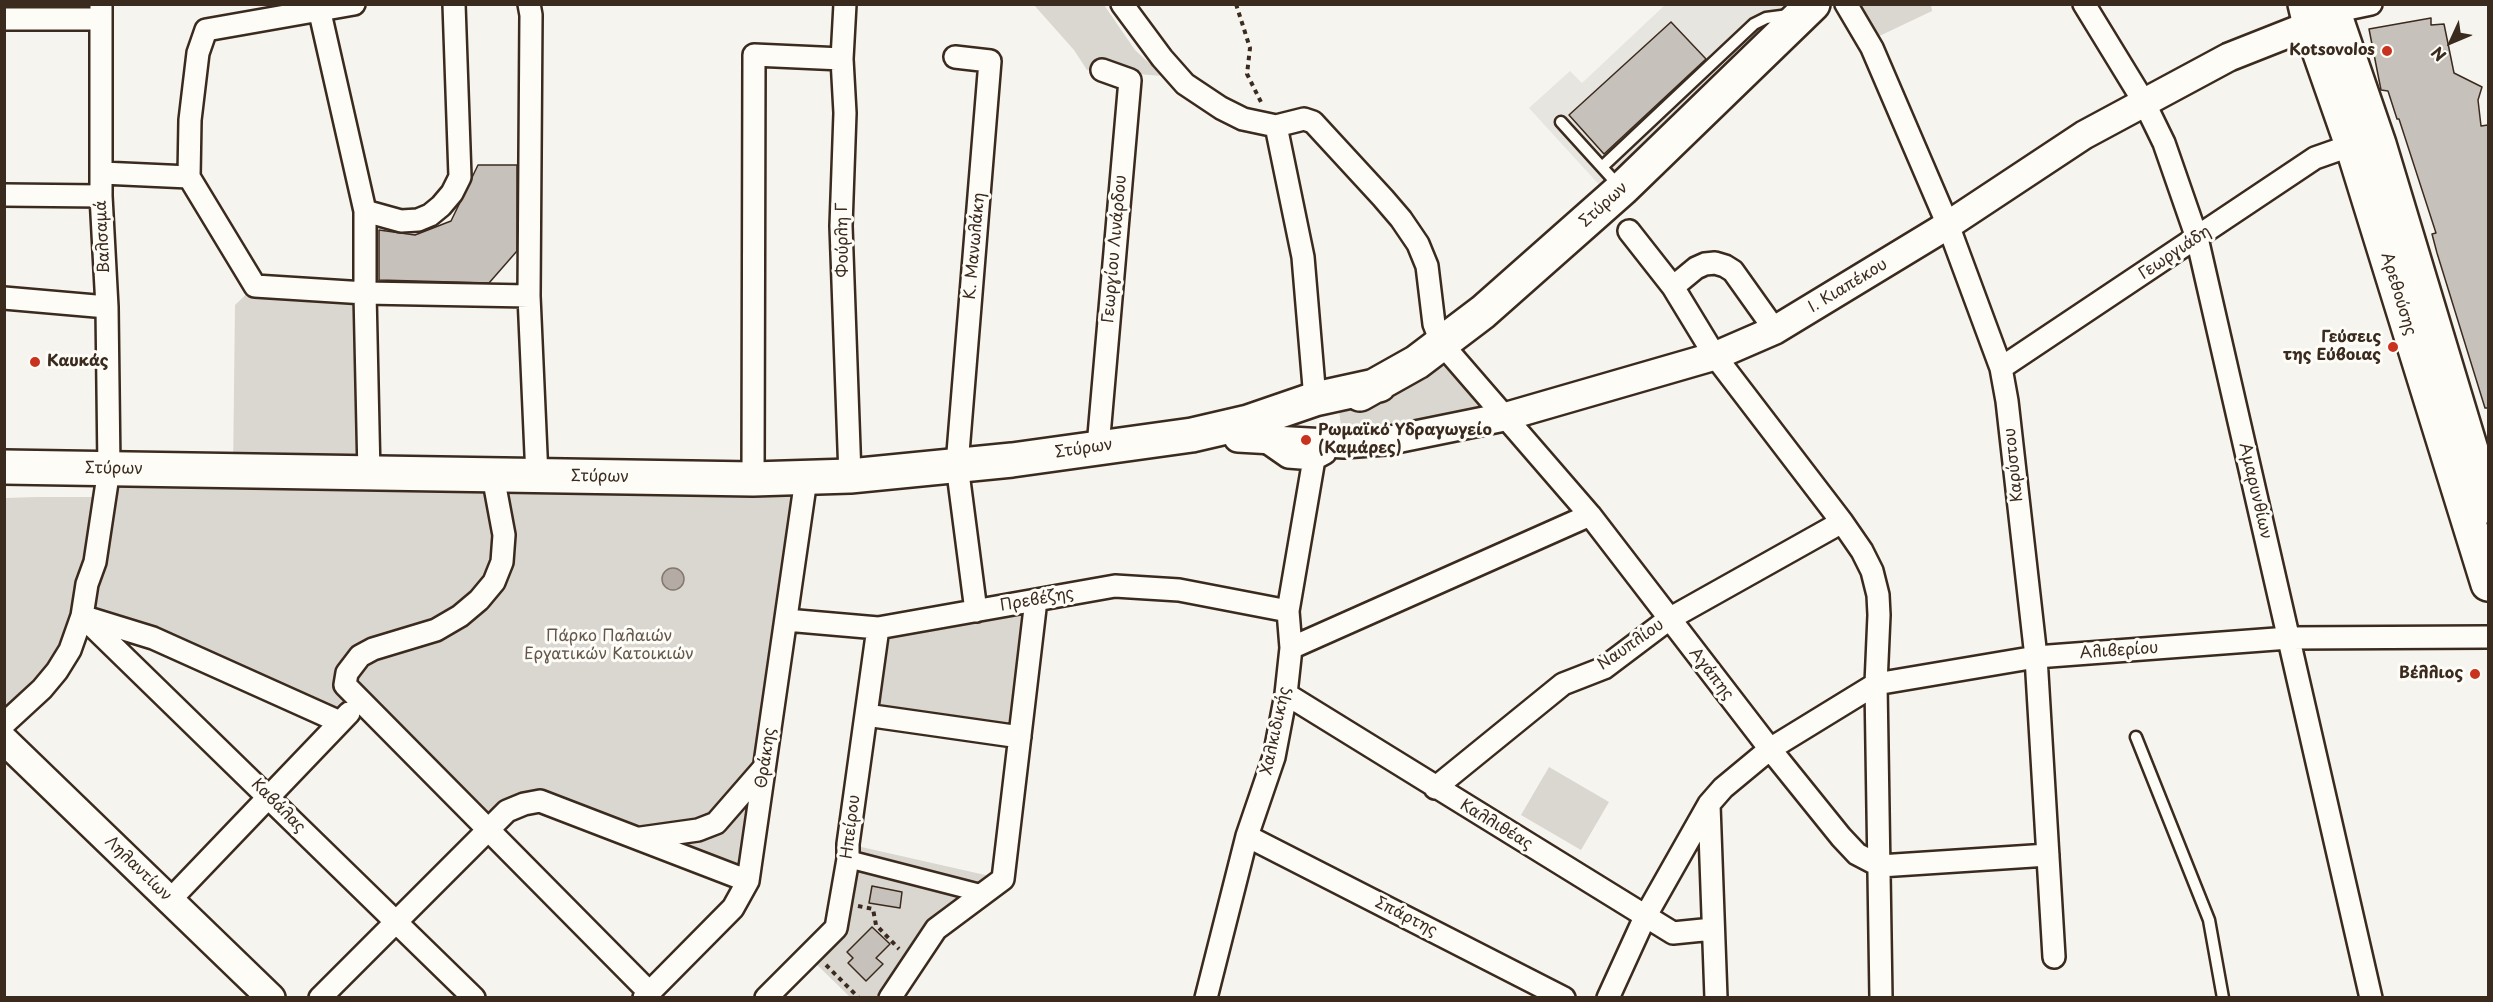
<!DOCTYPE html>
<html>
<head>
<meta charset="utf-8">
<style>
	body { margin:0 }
	#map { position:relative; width:2493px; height:1002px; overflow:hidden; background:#f5f4ee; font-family:"Playpen Sans",sans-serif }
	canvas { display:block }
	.frame { position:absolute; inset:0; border:6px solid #3b2a1e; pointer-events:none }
	.north { position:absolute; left:2421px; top:12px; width:60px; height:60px; -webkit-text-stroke:4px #fdfcf7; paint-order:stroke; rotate:226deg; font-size:16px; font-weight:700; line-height:24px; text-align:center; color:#3b2a1e }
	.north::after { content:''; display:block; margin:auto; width:21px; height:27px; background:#3b2a1e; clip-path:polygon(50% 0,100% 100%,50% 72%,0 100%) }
</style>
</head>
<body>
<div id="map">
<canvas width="2493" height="1002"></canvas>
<div class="frame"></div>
<div class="north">N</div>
</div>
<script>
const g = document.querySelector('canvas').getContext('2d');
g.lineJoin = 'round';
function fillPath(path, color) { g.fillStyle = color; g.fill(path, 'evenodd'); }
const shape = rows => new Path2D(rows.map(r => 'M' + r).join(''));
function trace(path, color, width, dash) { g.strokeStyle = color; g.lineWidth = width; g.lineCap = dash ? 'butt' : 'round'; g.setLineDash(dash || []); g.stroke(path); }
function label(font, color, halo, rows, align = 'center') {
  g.font = font + ' "Playpen Sans",sans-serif'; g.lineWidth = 6; g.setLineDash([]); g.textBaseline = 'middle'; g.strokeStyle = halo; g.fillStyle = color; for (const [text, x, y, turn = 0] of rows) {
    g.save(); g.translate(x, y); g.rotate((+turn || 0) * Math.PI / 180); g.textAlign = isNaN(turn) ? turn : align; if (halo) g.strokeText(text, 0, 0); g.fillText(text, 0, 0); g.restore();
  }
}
const built = shape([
	[1665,5,1790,5,1603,189,1529,108,1570,71,1582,83]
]);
const green = shape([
	[1034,5,1104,5,1135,50,1163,76,1087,70,1074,50],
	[1855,5,1931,5,1932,11,1873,39],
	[255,286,365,293,369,474,806,479,748,881,540,801,489,829,360,702,340,722,82,616,109,469,233,472,235,305],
	[1442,344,1504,417,1344,444,1338,405],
	[38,497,95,497,79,597,59,652,45,675,5,717,5,498],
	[1036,600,1020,737,866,715,878,628],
	[1549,767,1609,802,1581,850,1521,815],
	[848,844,1003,879,936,929,890,997,850,997,808,956,836,928]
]);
const water = shape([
	'662 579a11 11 0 1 1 22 0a11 11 0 1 1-22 0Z'
]);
const building = shape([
	[2431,18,2431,25,2444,24,2454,73,2482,87,2478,100,2481,126,2488,125,2488,408,2485,408,2437,253,2432,234,2436,233,2399,119,2397,119,2388,91,2381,90,2369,29,2431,18],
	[1671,22,1706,59,1604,154,1569,115,1671,22],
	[478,165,517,165,517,251,489,283,379,280,379,230,415,235,451,221,478,165],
	[872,886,902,892,900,908,869,903,872,886],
	[872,927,890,944,876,958,883,964,866,981,848,963,853,958,847,952,872,927]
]);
const path = shape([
	[1236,4,1250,48,1247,74,1261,102],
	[858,906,873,909,876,925,899,949],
	[826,965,859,998]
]);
const service = shape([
	[1561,122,1620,187],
	[1602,167,1754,24,1766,18,1789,15],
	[2136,737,2209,920,2223,998]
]);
const pedestrian = shape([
	[848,859,984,894]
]);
const minor = shape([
	[318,4,365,211,365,293,369,474],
	[354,4,206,30,198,53,190,120,189,177,255,286,365,293,529,296],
	[529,4,531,15,529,296,537,477],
	[845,4,842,59,845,113,841,226,850,476],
	[1122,4,1162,58,1185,84,1221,108,1243,119,1276,126,1304,119,1313,122,1383,198,1401,219,1418,244,1427,266,1434,324,1442,344,1590,515,1770,749,1841,837,1857,854,1880,866,2048,855],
	[1846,4,1872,48,1948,225,2001,368,2007,401,2036,657,2054,957],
	[2084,4,2144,102,2164,143,2197,238,2371,998],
	[2333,12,2371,4],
	[4,19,100,19],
	[955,57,990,61,957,465,976,611],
	[1276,126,1303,257,1315,399],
	[102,173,189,177],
	[4,195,101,196],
	[365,211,401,221,418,220,430,215,441,206,452,193,460,177,454,4],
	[1629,231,1673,287],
	[4,298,107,307],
	[1775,330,1733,271,1725,266,1715,263,1705,264,1696,268,1673,287,1715,356,1842,522,1862,551,1872,571,1878,595,1879,615,1876,684,1881,998],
	[2001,368,2315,158,2352,145],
	[1265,441,1288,457,1314,459,1325,453],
	[1098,447,1130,80,1102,70],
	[493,476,504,535,502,562,494,582,479,600,460,616,436,630,373,649,360,656,347,673,345,685,649,992],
	[753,479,754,55,842,59],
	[82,616,474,998],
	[88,618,153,638,340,722],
	[786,620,878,628,1115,586,1179,590,1288,611],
	[1291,648,1590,515],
	[1286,694,1673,933,1713,929],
	[866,715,1020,737],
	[4,724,42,689,57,671,70,650,82,616,87,584,95,562,109,469,107,307,101,196,101,4],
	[1435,788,1563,684,1604,668,1669,619,1842,522],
	[1709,805,1716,998],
	[1247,836,1564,998],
	[641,838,698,830,716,823,763,769],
	[170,900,349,713],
	[320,998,507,811,524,804,540,801,748,881],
	[644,998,733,908,748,881,806,479],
	[766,998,836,928,848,859,848,844,878,628],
	[890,998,936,929,1003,879,1036,600],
	[1206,998,1247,836,1274,757,1286,694,1291,648,1288,611,1314,459],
	[1608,998,1645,917,1709,804,1723,788,1770,749,1876,684,2036,657,2289,638,2488,637]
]);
const tertiary = shape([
	[1238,438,1344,444,1386,441,1504,417,1715,356,1775,330,1948,225,2084,135,2229,57,2310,25],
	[4,740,271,998]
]);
const primary = shape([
	[2305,4,2310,25,2352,145,2488,584],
	[2331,4,2379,144,2488,506],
	[1360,394,1417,362,1483,312,1622,189,1813,4],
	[4,467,753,479,850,476,1012,460,1192,435,1248,422,1315,399,1379,385]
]);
const markers = [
	[2387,51,6,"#c8321e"],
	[2393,347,6,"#c8321e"],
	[35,362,6,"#c8321e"],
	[1306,440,6,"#c8321e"],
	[2475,674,6,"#c8321e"]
];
const poiNames = [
	["Kotsovolos",2375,51],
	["Γεύσεις",2381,338],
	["της Εύβοιας",2381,356],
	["Καυκάς",47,362,"left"],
	["Ρωμαϊκό Υδραγωγείο",1318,431,"left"],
	["(Καμάρες)",1318,449,"left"],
	["Βέλλιος",2463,674]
];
const streetNames = [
	["Στύρων",1604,205,-42],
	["Βαλσαμά",103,237,-93],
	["Φούρλη Γ",843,240,-91],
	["Κ. Μανωλάκη",975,246,-85],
	["Γεωργίου Λινάρδου",1115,249,-85],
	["Γεωργιάδη",2175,253,-34],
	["Ι. Κιαπέκου",1848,286,-31],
	["Αρεθούσης",2398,294,73],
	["Στύρων",1084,449,-8],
	["Καρύστου",2014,465,-96],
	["Στύρων",114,469,1],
	["Στύρων",600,477,1],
	["Αμαρυνθίων",2255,491,77],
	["Πρεβέζης",1037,600,-10],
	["Ναυπλίου",1631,645,-35],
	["Αλιβερίου",2119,651,-4],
	["Αγάπης",1711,674,52],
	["Χαλκιδικής",1276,731,-78],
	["Θράκης",766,758,-82],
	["Καβάλας",278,806,45],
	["Καλλιθέας",1496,825,31],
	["Ηπείρου",851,827,-83],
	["Ληλαντίων",138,869,44],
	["Σπάρτης",1406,917,27]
];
const parkNames = [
	["Πάρκο Παλαιών",609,637],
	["Εργατικών Κατοικιών",609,655]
];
fillPath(built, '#e7e5df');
fillPath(green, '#dad6d0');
fillPath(water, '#b4aca4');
trace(water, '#84786e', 1.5);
fillPath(building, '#c7c1bb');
trace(building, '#3b2a1e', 1.5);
trace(service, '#3b2a1e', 15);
trace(pedestrian, '#3b2a1e', 21);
trace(minor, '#3b2a1e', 26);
trace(tertiary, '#3b2a1e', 32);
trace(primary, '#3b2a1e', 38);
trace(path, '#3b2a1e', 4, [4.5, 4.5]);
trace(service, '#fdfcf7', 10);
trace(pedestrian, '#fdfcf7', 16);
trace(minor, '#fdfcf7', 21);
trace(tertiary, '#fdfcf7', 27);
trace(primary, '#fdfcf7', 33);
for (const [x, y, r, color] of markers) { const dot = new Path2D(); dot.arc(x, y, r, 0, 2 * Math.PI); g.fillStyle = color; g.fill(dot); trace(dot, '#fdfcf7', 2); }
label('bold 16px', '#3b2a1e', '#fdfcf7', poiNames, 'right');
label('16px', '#3b2a1e', '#fdfcf7', streetNames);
label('16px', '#63554a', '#fdfcf7', parkNames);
</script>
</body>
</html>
